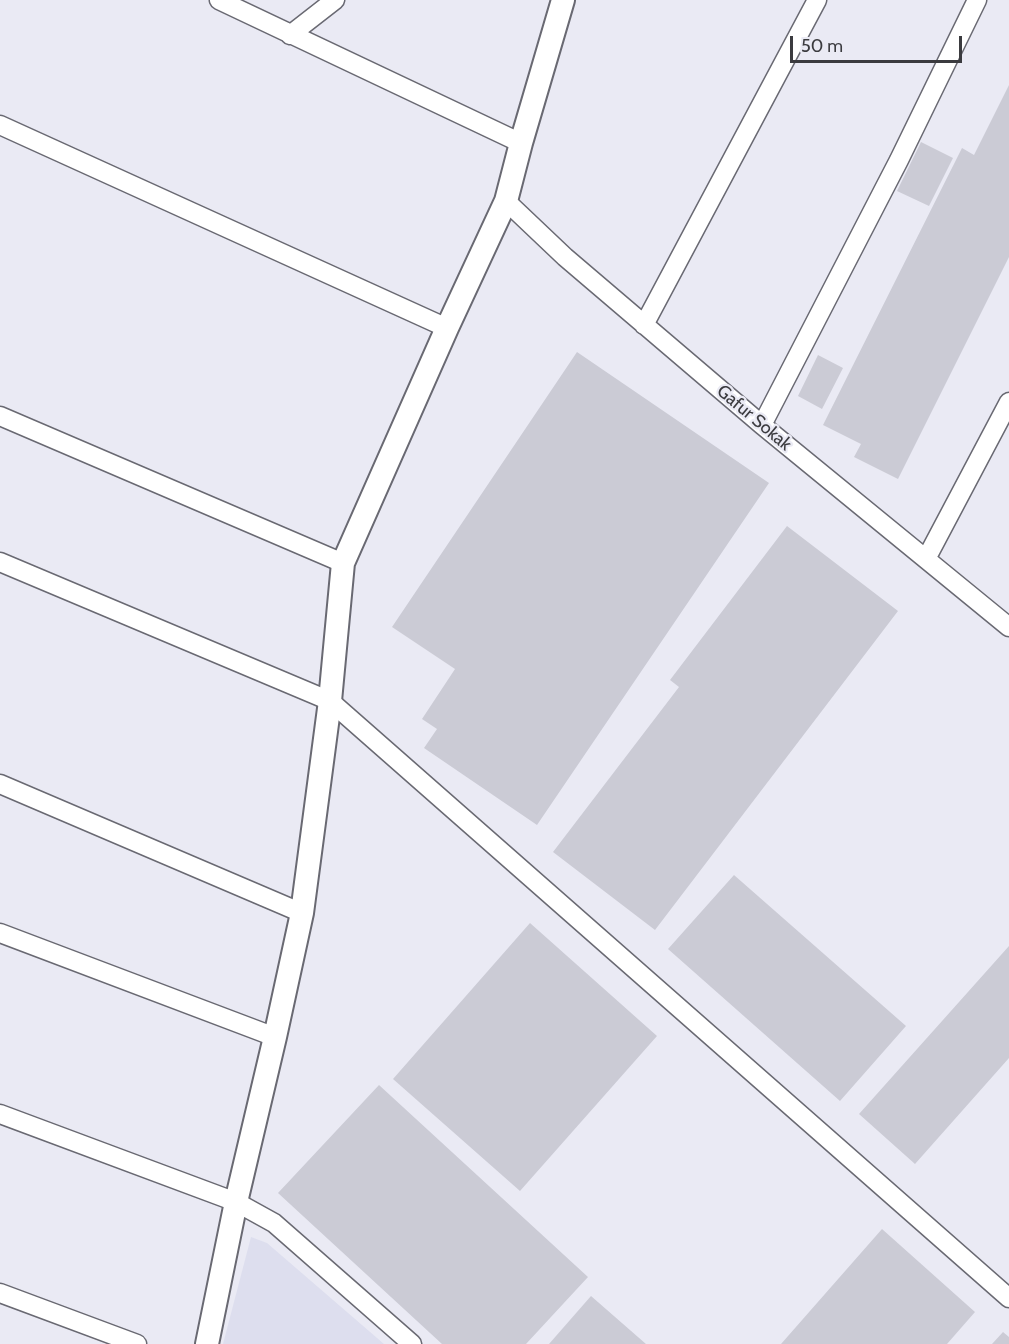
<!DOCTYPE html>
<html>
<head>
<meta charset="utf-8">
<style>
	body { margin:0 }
	#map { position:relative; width:1009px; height:1344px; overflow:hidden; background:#eaeaf4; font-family:Cabin,sans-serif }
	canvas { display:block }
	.scale { position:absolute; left:790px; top:36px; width:172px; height:27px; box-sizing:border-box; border:3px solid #3b3b3f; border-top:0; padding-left:8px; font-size:18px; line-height:21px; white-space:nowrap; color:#3b3b3f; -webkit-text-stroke:4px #eaeaf4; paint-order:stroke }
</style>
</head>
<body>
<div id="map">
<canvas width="1009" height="1344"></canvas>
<div class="scale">50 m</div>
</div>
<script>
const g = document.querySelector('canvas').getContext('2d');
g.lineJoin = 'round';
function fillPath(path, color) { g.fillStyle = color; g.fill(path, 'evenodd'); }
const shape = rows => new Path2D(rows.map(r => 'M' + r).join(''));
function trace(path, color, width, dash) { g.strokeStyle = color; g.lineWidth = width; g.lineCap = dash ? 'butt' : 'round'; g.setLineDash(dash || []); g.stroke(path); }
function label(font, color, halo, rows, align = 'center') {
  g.font = font + ' Cabin,sans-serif'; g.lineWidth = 4.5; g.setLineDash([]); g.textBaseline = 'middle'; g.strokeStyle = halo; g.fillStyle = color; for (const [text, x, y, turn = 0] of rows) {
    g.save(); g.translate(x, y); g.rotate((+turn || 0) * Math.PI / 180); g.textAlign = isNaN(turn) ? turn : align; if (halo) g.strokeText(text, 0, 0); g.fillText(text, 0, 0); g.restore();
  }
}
const built = shape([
	[251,1237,267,1243,384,1344,223,1344]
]);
const building = shape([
	[1009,85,1009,257,898,479,854,457,861,444,823,425,962,148,974,155],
	[921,142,953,158,929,206,897,191],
	[577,352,769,483,537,825,424,748,437,729,422,719,455,669,392,627],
	[818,355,843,368,822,409,798,396],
	[787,526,898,611,655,930,553,852,679,687,670,680],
	[734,875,906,1026,840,1101,668,949],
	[530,923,657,1036,520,1191,393,1079],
	[1009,946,1009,1058,915,1164,859,1114],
	[379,1085,588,1277,526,1344,442,1344,278,1193],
	[882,1229,975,1312,947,1344,781,1344],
	[591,1296,646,1344,549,1344],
	[1003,1332,1009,1337,1009,1344,992,1344]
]);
const minor = shape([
	[219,0,521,143],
	[290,35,335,0],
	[0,125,447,328],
	[506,201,565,257,762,425,1009,627],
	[644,325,817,0],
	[0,416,343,563],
	[762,425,899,160,977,0],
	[926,559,1009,402],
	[0,562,330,701,1009,1298],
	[0,784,302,913],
	[0,933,275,1037],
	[0,1114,236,1202,274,1223,412,1344],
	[0,1293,137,1344]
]);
const tertiary = shape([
	[207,1344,236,1202,275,1037,302,913,330,701,343,563,447,328,506,201,521,143,563,0]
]);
const streetNames = [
	["Gafur Sokak",754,418,40]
];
fillPath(built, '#dddeee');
fillPath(building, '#cbcbd5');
trace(minor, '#696972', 21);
trace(tertiary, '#696972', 26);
trace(minor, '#fff', 18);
trace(tertiary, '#fff', 22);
label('18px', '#3b3b3f', '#eaeaf4', streetNames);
</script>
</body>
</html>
